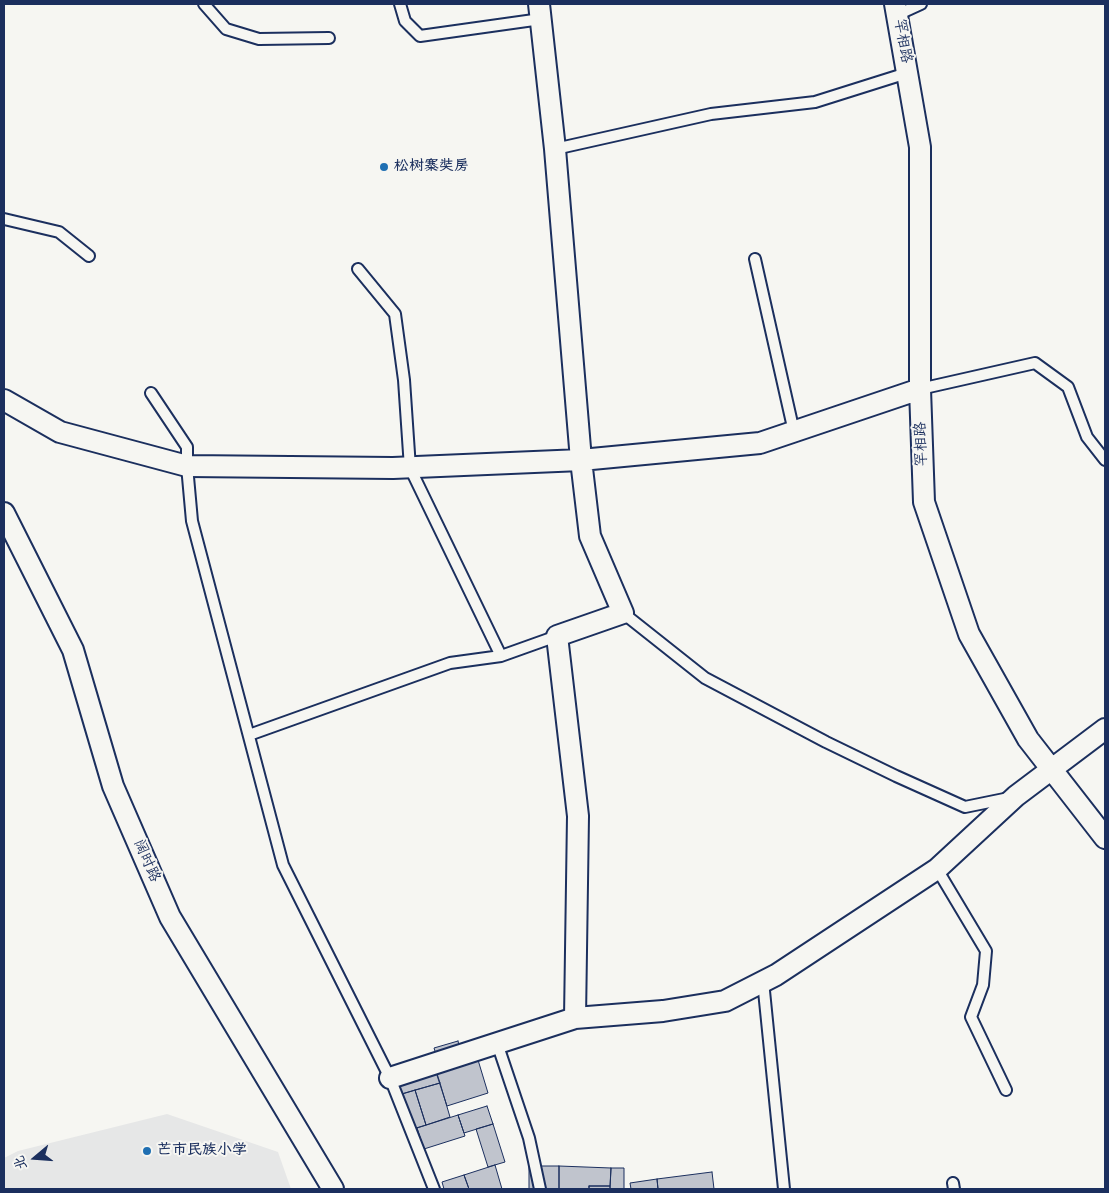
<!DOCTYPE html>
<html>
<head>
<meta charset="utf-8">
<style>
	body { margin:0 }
	#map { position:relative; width:1109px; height:1193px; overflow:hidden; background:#f6f6f2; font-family:Mynerve,"LXGW WenKai TC",sans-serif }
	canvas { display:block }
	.frame { position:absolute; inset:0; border:5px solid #1b2f5e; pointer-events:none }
	.north { position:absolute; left:10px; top:1133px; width:50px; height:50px; -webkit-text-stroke:4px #f6f6f2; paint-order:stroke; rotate:252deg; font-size:14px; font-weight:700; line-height:20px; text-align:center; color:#1b2f5e }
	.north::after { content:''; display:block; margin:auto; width:18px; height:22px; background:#1b2f5e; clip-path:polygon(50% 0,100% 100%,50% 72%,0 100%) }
</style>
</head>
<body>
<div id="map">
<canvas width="1109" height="1193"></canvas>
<div class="frame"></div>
<div class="north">北</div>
</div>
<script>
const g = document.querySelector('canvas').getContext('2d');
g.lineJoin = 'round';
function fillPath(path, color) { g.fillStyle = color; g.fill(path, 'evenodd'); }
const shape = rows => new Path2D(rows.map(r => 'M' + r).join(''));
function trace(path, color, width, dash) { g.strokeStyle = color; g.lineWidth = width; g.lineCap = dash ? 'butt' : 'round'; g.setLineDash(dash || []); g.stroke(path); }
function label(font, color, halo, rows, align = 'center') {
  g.font = font + ' Mynerve,"LXGW WenKai TC",sans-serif'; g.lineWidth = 4; g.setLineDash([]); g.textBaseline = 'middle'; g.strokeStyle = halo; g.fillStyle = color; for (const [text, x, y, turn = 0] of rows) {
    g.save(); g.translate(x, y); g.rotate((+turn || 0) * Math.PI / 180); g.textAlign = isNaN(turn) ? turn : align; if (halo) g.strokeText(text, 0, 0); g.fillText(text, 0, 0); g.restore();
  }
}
const built = shape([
	[167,1114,278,1152,291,1189,4,1189,4,1158,18,1151]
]);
const building = shape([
	[458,1041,461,1054,438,1061,434,1048,458,1041],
	[475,1050,488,1093,447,1106,433,1063,475,1050],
	[432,1058,440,1083,395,1096,387,1071,432,1058],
	[440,1083,450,1117,426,1125,415,1090,440,1083],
	[415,1090,426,1125,406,1131,395,1096,415,1090],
	[487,1106,493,1124,464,1133,458,1115,487,1106],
	[458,1115,465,1136,424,1149,417,1128,458,1115],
	[493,1124,505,1162,488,1167,476,1129,493,1124],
	[495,1165,502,1189,469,1189,464,1175,495,1165],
	[529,1166,559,1166,559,1189,529,1189,529,1166],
	[559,1166,611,1168,610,1186,589,1186,589,1189,559,1189,559,1166],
	[611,1168,624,1168,624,1189,610,1189,611,1168],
	[712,1172,714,1189,658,1189,657,1179,712,1172],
	[464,1175,469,1189,444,1189,442,1182,464,1175],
	[657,1179,658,1189,631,1189,630,1183,657,1179],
	[589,1186,610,1186,610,1189,589,1189,589,1186]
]);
const service = shape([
	[204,4,226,29,259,39,329,38],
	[400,4,405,21,420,36,541,19],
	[897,15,921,4],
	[555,149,711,114,815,102,907,73],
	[4,219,59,232,89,256],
	[755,259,794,432],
	[358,269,395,314,404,380,410,468,501,656],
	[920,389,1035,363,1068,387,1087,437,1105,460],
	[151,393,187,447,187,466,192,521,283,865,390,1078,434,1189],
	[623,613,705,678,826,742,896,776,965,807,1009,798],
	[249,735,450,663,501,656,557,636],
	[937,869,986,951,983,985,971,1017,1006,1090],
	[763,981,784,1189],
	[497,1043,529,1138,540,1189],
	[953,1183,954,1189]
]);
const minor = shape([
	[539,4,555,149,581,460,590,536,623,613,557,636,578,816,575,1018],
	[895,4,920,147,920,389,924,502,969,634,1028,739,1105,838],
	[4,400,60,432,187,466,393,468,581,460,760,443,920,389],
	[4,513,73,650,113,786,170,917,333,1189],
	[390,1078,575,1018,663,1011,725,1001,776,975,937,869,1016,796,1105,729]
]);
const markers = [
	[384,167,5,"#1f6fb2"],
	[147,1151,5,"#1f6fb2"]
];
const streetNames = [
	["罕相路",902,41,80],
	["罕相路",922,444,-92],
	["阔时路",146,861,66]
];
const poiNames = [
	["松树寨奘房",394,167],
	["芒市民族小学",157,1151]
];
fillPath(built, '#e6e7e7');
fillPath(building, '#c0c4cd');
trace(building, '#1b2f5e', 1);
trace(service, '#1b2f5e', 14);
trace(minor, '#1b2f5e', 24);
trace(service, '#f6f6f2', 10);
trace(minor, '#f6f6f2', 20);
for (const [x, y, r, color] of markers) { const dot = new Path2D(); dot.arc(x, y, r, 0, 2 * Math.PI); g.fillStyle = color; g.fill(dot); trace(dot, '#f6f6f2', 2); }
label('15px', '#1b2f5e', '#f6f6f2', streetNames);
label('bold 15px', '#1b2f5e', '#f6f6f2', poiNames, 'left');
</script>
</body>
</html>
